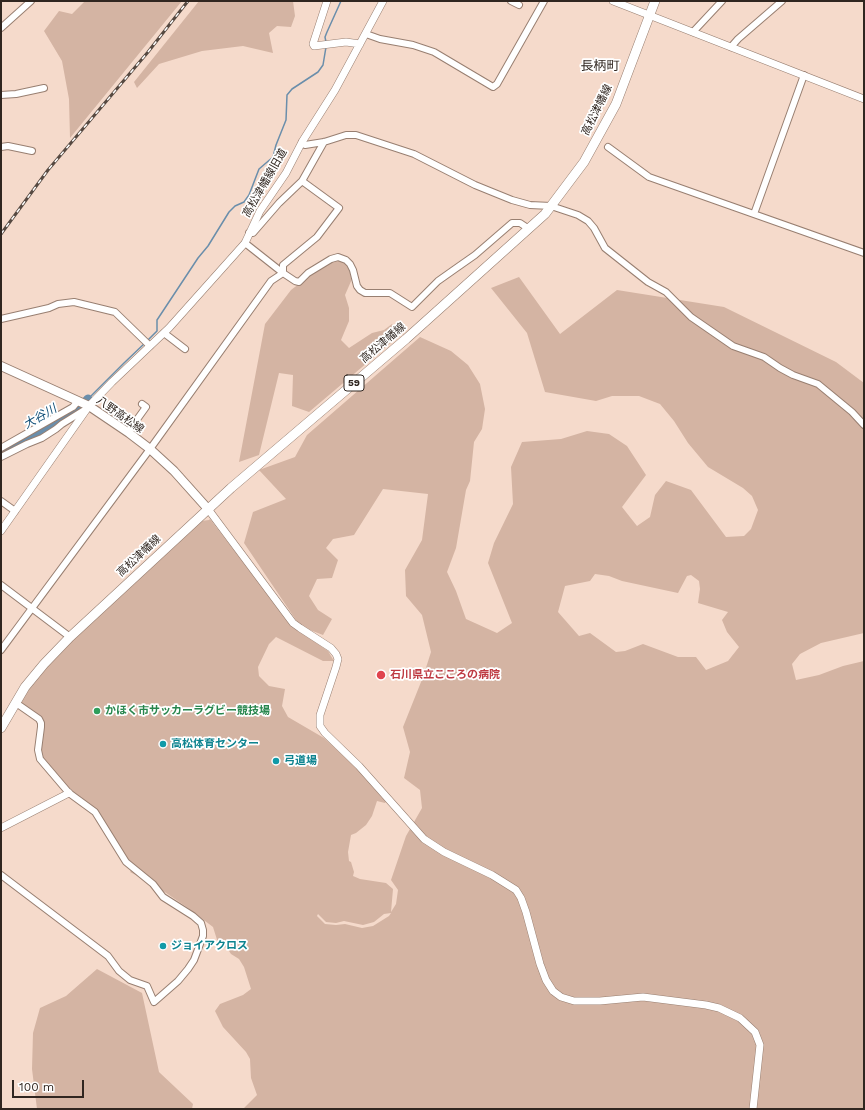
<!DOCTYPE html>
<html>
<head>
<meta charset="utf-8">
<style>
	body { margin:0 }
	#map { position:relative; width:865px; height:1110px; overflow:hidden; background:#f5dacb; font-family:"Work Sans",sans-serif }
	canvas { display:block }
	.frame { position:absolute; inset:0; border:2px solid #302620; pointer-events:none }
	.scale { position:absolute; left:12px; top:1080px; width:72px; height:18px; box-sizing:border-box; border:2px solid #302620; border-top:0; padding-left:5px; font-size:12px; line-height:14px; white-space:nowrap; color:#302620; -webkit-text-stroke:3px #fff; paint-order:stroke }
</style>
</head>
<body>
<div id="map">
<canvas width="865" height="1110"></canvas>
<div class="frame"></div>
<div class="scale">100 m</div>
</div>
<script>
const g = document.querySelector('canvas').getContext('2d');
g.lineJoin = 'round';
function fillPath(path, color) { g.fillStyle = color; g.fill(path, 'evenodd'); }
const shape = rows => new Path2D(rows.map(r => 'M' + r).join(''));
function trace(path, color, width, dash) { g.strokeStyle = color; g.lineWidth = width; g.lineCap = dash ? 'butt' : 'round'; g.setLineDash(dash || []); g.stroke(path); }
function label(font, color, halo, rows, align = 'center') {
  g.font = font + ' "Work Sans","Noto Sans JP",sans-serif'; g.lineWidth = 3.5; g.setLineDash([]); g.textBaseline = 'middle'; g.strokeStyle = halo; g.fillStyle = color; for (const [text, x, y, turn = 0] of rows) {
    g.save(); g.translate(x, y); g.rotate((+turn || 0) * Math.PI / 180); g.textAlign = isNaN(turn) ? turn : align; if (halo) g.strokeText(text, 0, 0); g.fillText(text, 0, 0); g.restore();
  }
}
const green = shape([
	[85,1,107,1,109,2,111,1,182,1,70,138,69,99,62,61,44,31,59,11,72,14],
	[199,1,293,1,295,16,291,27,277,26,269,33,273,53,243,46,202,51,159,64,137,88,134,82],
	[338,259,346,262,350,269,352,279,345,295,349,308,349,321,341,340,349,348,372,333,384,330,392,324,396,331,394,340,309,412,292,406,293,375,279,373,259,455,239,462,265,324,291,290,329,261],
	[519,277,560,334,617,290,724,307,836,362,864,383,864,633,821,643,800,654,792,664,796,680,819,675,843,666,864,661,864,1109,243,1109,257,1095,251,1078,250,1059,246,1052,223,1027,215,1011,220,1004,243,995,251,989,244,967,239,959,231,954,227,948,219,946,213,927,188,908,153,884,130,872,135,866,126,859,96,811,73,795,39,755,43,725,19,703,35,681,57,656,83,630,174,547,201,521,209,520,210,519,282,613,305,635,328,651,334,661,323,661,276,637,269,644,258,667,259,676,269,686,285,689,282,706,288,717,324,738,364,775,387,800,385,803,377,801,372,816,366,825,356,833,351,835,348,852,349,861,351,862,354,872,353,876,360,879,386,883,393,889,391,912,396,904,398,890,391,880,406,836,422,808,420,790,404,778,410,752,403,727,423,677,431,652,422,615,406,596,405,570,422,540,428,494,383,489,354,535,333,539,326,548,338,560,332,578,317,579,309,596,318,610,332,619,323,635,310,630,298,623,244,543,253,512,286,499,259,470,295,457,307,435,420,337,451,351,468,365,480,384,485,409,482,429,474,442,470,481,466,490,456,548,447,572,456,591,466,619,497,633,512,623,488,563,494,543,513,504,511,467,522,442,561,439,587,431,609,434,627,446,646,475,622,507,637,526,650,517,655,495,666,481,691,490,726,537,744,536,751,529,758,510,752,496,743,488,708,467,688,443,674,421,660,404,639,396,612,396,596,401,545,392,527,333,491,288],
	[595,574,609,576,622,581,678,593,687,576,691,575,699,581,700,589,698,603,728,612,722,620,727,632,739,647,728,661,706,670,696,657,678,657,643,644,625,651,616,652,590,633,579,636,558,612,565,586,590,581],
	[391,913,389,916,373,926,362,928,345,924,336,925,325,924,317,916,318,914,326,922,336,923,344,921,363,925,374,922,384,914],
	[97,969,142,993,159,1072,193,1104,192,1109,37,1109,32,1069,33,1033,40,1008,66,996]
]);
const stream = shape([
	[326,42,325,37,327,32,341,1],
	[148,340,157,331,157,320,161,314,198,258,208,246,229,212,235,206,244,202,249,195,259,169,273,157,276,145,286,120,287,95,292,89,318,72,323,65,326,47],
	[88,399,124,363,145,343]
]);
const river = shape([
	[1,453,79,409,88,399]
]);
const minor = shape([
	[511,1,519,5],
	[1,28,31,1],
	[693,32,722,1],
	[366,34,380,39,413,45,434,52,493,87,497,84,544,1],
	[731,47,738,39,782,1],
	[1,95,16,94,44,88],
	[302,142,305,145,324,142,346,135,356,135,414,154,475,185,512,200,530,205,551,206,578,215,588,221,594,228,605,248,648,282,666,292,691,317,733,346,764,357,780,368,793,375,818,384,852,412,864,425],
	[1,147,8,146,32,151],
	[608,147,649,177,864,253],
	[754,214,804,75],
	[249,233,253,233,279,203,302,181,324,142],
	[245,243,283,273,295,281,299,282,308,273,331,259,338,257,346,260,350,264,353,270,357,286,360,290,365,293,390,293,412,307,438,281,455,269,475,255,512,223,520,223,529,229],
	[1,319,49,308,58,304,74,302,115,312,150,346],
	[164,333,185,349],
	[128,432,146,407,142,404],
	[1,448,73,407,78,401],
	[1,457,27,444,42,438,56,429,62,424,86,409],
	[1,501,15,511],
	[1,585,70,637],
	[1,650,150,449,271,281,283,273,283,265,317,237,339,208,302,181],
	[1,875,108,956,119,971,130,980,147,986,154,1002,178,981,188,969,194,960,203,936,203,930,201,923,193,916,163,897,153,884,126,862,95,812,69,793,40,759,38,750,41,727,41,723,39,719,16,703]
]);
const tertiary = shape([
	[327,1,313,44,314,46,346,42,360,44],
	[613,1,864,99],
	[208,509,293,623,300,628,331,648,336,654,338,659,336,667,320,715,320,726,325,733,359,766,424,839,444,852,492,875,516,890,521,898,526,912,540,964,546,980,553,991,561,997,574,1001,600,1001,643,997,706,1005,719,1008,740,1018,755,1032,760,1045,753,1109],
	[1,531,89,406,112,382,169,328,245,243,260,211,286,173,302,142,335,90,383,1],
	[1,828,69,793]
]);
const secondary = shape([
	[1,366,89,406,129,433,150,449,174,471,208,509]
]);
const primary = shape([
	[1,728,25,687,44,664,70,637,231,488,406,339,545,214,584,162,616,104,655,1]
]);
const rail = shape([
	[1,234,48,170,148,52,188,1]
]);
const markers = [
	[381,675,5,"#e0444e"],
	[97,711,4,"#2e9e5b"],
	[163,744,4,"#0f9aa8"],
	[276,761,4,"#0f9aa8"],
	[163,946,4,"#0f9aa8"]
];
const shields = [
	[354,383,20]
];
const shieldNames = [
	["59",354,383]
];
const streetNames = [
	["高松津幡線",597,110,-64],
	["高松津幡線旧道",265,183,-60],
	["高松津幡線",383,343,-40],
	["八野高松線",120,415,35],
	["高松津幡線",139,556,-43]
];
const healthNames = [
	["石川県立こころの病院",390,675]
];
const leisureNames = [
	["かほく市サッカーラグビー競技場",105,711]
];
const cultureNames = [
	["高松体育センター",171,744],
	["弓道場",284,761],
	["ジョイアクロス",171,946]
];
const waterNames = [
	["大谷川",40,417,-30]
];
const quarterNames = [
	["長柄町",600,66]
];
fillPath(green, '#d4b4a3');
trace(stream, '#6a8eab', 1.5);
trace(river, '#6a8eab', 9);
trace(minor, '#987f71', 8);
trace(tertiary, '#987f71', 8);
trace(secondary, '#987f71', 10);
trace(primary, '#987f71', 10);
trace(minor, '#fff', 6);
trace(tertiary, '#fff', 7);
trace(secondary, '#fff', 8);
trace(primary, '#fff', 9);
trace(rail, '#564941', 3);
trace(rail, '#fff', 1.5, [4.5]);
for (const [x, y, r, color] of markers) { const dot = new Path2D(); dot.arc(x, y, r, 0, 2 * Math.PI); g.fillStyle = color; g.fill(dot); trace(dot, '#fff', 1.5); }
for (const [x, y, w] of shields) { const box = new Path2D(); box.roundRect(x - w / 2, y - 8, w, 16, 3); g.fillStyle = '#fff'; g.fill(box); trace(box, '#302620', 1); }
label('bold 10px', '#302620', null, shieldNames);
label('11px', '#302620', '#fff', streetNames);
label('bold 11px', '#be3a42', '#fff', healthNames, 'left');
label('bold 11px', '#27864d', '#fff', leisureNames, 'left');
label('bold 11px', '#0d838f', '#fff', cultureNames, 'left');
label('italic 12px', '#125078', '#fff', waterNames);
label('13px', '#302620', '#fff', quarterNames);
</script>
</body>
</html>
